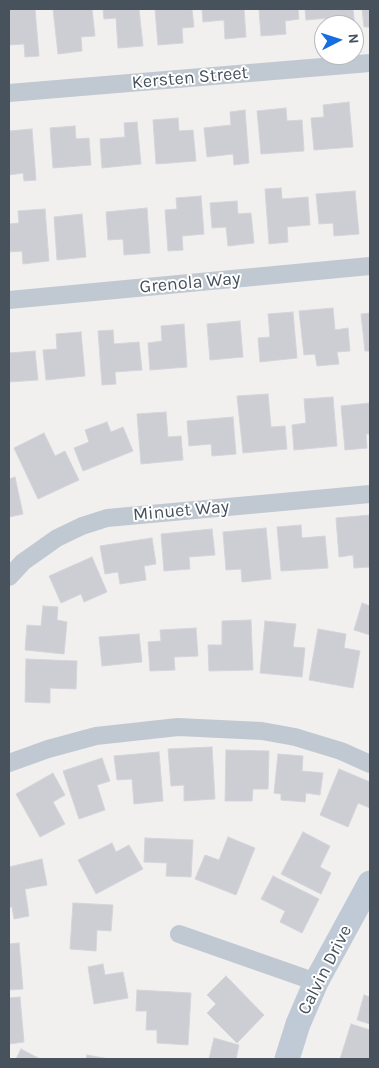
<!DOCTYPE html>
<html>
<head>
<meta charset="utf-8">
<style>
	body { margin:0 }
	#map { position:relative; width:379px; height:1068px; overflow:hidden; background:#f2efef; font-family:Karla,sans-serif }
	canvas { display:block }
	.frame { position:absolute; inset:0; border:10px solid #47525d; pointer-events:none }
	.north { position:absolute; left:314px; top:15px; width:50px; height:50px; box-sizing:border-box; background:#fff; border:1px solid #b5babe; border-radius:50%; rotate:85deg; font-size:14px; font-weight:700; line-height:20px; text-align:center; color:#47525d }
	.north::after { content:''; display:block; margin:auto; width:18px; height:22px; background:#176ee3; clip-path:polygon(50% 0,100% 100%,50% 72%,0 100%) }
</style>
</head>
<body>
<div id="map">
<canvas width="379" height="1068"></canvas>
<div class="frame"></div>
<div class="north">N</div>
</div>
<script>
const g = document.querySelector('canvas').getContext('2d');
g.lineJoin = 'round';
function fillPath(path, color) { g.fillStyle = color; g.fill(path, 'evenodd'); }
const shape = rows => new Path2D(rows.map(r => 'M' + r).join(''));
function trace(path, color, width, dash) { g.strokeStyle = color; g.lineWidth = width; g.lineCap = dash ? 'butt' : 'round'; g.setLineDash(dash || []); g.stroke(path); }
function label(font, color, halo, rows, align = 'center') {
  g.font = font + ' Karla,sans-serif'; g.lineWidth = 4; g.setLineDash([]); g.textBaseline = 'middle'; g.strokeStyle = halo; g.fillStyle = color; for (const [text, x, y, turn = 0] of rows) {
    g.save(); g.translate(x, y); g.rotate((+turn || 0) * Math.PI / 180); g.textAlign = isNaN(turn) ? turn : align; if (halo) g.strokeText(text, 0, 0); g.fillText(text, 0, 0); g.restore();
  }
}
const building = shape([
	[9,9,35,9,39,56,25,57,24,44,9,45,9,9],
	[53,9,92,9,95,36,81,37,82,51,58,54,53,9],
	[103,9,139,9,143,46,118,48,116,18,104,19,103,9],
	[155,9,192,9,194,27,182,28,183,43,158,45,155,9],
	[202,9,244,9,246,37,225,39,224,20,203,22,202,9],
	[259,9,298,9,299,19,285,21,286,34,261,36,259,9],
	[305,9,353,9,355,28,354,25,329,25,329,18,306,20,305,9],
	[362,9,370,9,370,27,364,27,362,9],
	[349,102,353,147,314,150,311,118,324,117,323,105,349,102],
	[286,108,287,121,302,120,304,151,261,154,257,111,286,108],
	[245,110,249,163,234,165,233,154,207,157,204,128,231,125,230,112,245,110],
	[178,118,179,131,193,130,196,161,156,164,153,120,178,118],
	[137,122,141,164,102,168,100,139,125,137,124,123,137,122],
	[75,126,76,139,89,138,91,165,53,168,50,128,75,126],
	[32,129,36,180,24,181,23,173,9,175,9,131,32,129],
	[281,188,282,199,308,197,310,225,287,227,288,242,269,244,265,189,281,188],
	[355,191,359,234,334,236,333,223,319,224,316,194,355,191],
	[201,196,204,234,182,236,183,250,168,251,165,210,177,209,176,198,201,196],
	[237,201,238,214,251,213,254,243,228,246,226,227,212,228,210,203,237,201],
	[147,208,150,253,124,255,123,239,108,240,106,212,147,208],
	[45,209,49,261,23,264,22,251,9,252,9,224,19,223,18,211,45,209],
	[82,214,86,257,57,260,54,217,82,214],
	[333,308,335,330,348,328,350,351,337,352,339,364,317,366,315,354,304,355,299,311,333,308],
	[293,312,297,358,260,362,258,338,270,337,268,314,293,312],
	[370,313,370,351,365,351,361,314,370,313],
	[240,321,243,357,210,360,207,324,240,321],
	[184,324,187,367,150,370,148,343,162,341,161,326,184,324],
	[113,330,114,344,139,342,142,370,115,372,116,384,102,385,98,331,113,330],
	[81,332,85,376,46,380,43,350,57,349,56,334,81,332],
	[35,351,38,380,9,382,9,353,35,351],
	[268,394,271,427,285,426,287,449,243,453,237,396,268,394],
	[333,397,337,446,294,450,292,425,306,423,304,399,333,397],
	[370,403,370,434,366,434,367,448,345,450,341,406,370,403],
	[166,412,168,437,181,436,183,460,141,464,137,414,166,412],
	[233,417,236,454,212,456,211,444,189,446,187,421,233,417],
	[107,422,111,432,123,427,133,451,83,471,74,448,89,442,85,430,107,422],
	[44,433,55,456,65,451,79,480,38,499,14,448,44,433],
	[15,477,23,514,9,517,9,479,15,477],
	[370,515,370,567,354,568,353,555,339,557,336,518,370,515],
	[301,525,302,538,325,536,328,568,281,571,277,527,301,525],
	[266,528,271,579,242,582,241,569,226,570,223,532,266,528],
	[212,529,215,555,189,557,190,569,164,571,161,534,212,529],
	[152,538,156,564,144,566,146,580,120,584,118,572,105,574,100,546,152,538],
	[92,557,107,592,84,602,81,594,61,603,49,576,92,557],
	[362,603,370,606,370,635,354,630,362,603],
	[43,606,58,607,57,620,67,622,64,654,25,650,27,625,41,626,43,606],
	[251,620,253,670,209,671,208,645,222,645,222,621,251,620],
	[265,621,296,624,293,647,305,648,302,677,260,673,265,621],
	[196,628,198,656,174,657,175,670,150,671,148,642,161,641,160,630,196,628],
	[318,629,346,634,344,648,360,651,353,688,309,680,318,629],
	[139,634,142,662,102,666,99,637,139,634],
	[26,659,77,661,76,689,50,688,50,703,25,702,26,659],
	[212,747,215,799,184,801,184,785,171,786,168,749,212,747],
	[226,750,269,751,268,789,253,789,252,801,225,801,226,750],
	[159,752,163,801,134,804,132,779,117,780,114,756,159,752],
	[278,754,303,756,302,771,323,773,320,795,306,793,305,802,281,800,281,794,274,793,278,754],
	[102,758,110,781,97,785,105,810,79,819,63,771,102,758],
	[339,769,370,782,370,808,358,803,348,827,320,815,339,769],
	[53,773,65,795,53,802,65,824,40,837,16,794,53,773],
	[303,832,330,846,320,867,331,873,321,894,281,874,303,832],
	[228,837,255,848,236,895,195,879,205,855,219,860,228,837],
	[145,838,193,840,191,877,166,876,167,863,144,862,145,838],
	[112,843,116,852,129,845,143,869,96,894,78,860,112,843],
	[42,859,47,885,25,889,29,916,14,919,12,907,9,907,9,867,42,859],
	[273,876,319,899,302,933,280,922,285,911,261,899,273,876],
	[73,903,113,905,111,931,97,930,96,951,70,949,73,903],
	[19,943,23,989,9,990,9,944,19,943],
	[103,964,105,975,123,972,128,998,94,1004,88,967,103,964],
	[226,976,264,1015,237,1043,207,1013,216,1004,207,995,226,976],
	[137,990,191,993,188,1045,157,1043,157,1030,146,1030,147,1011,136,1011,137,990],
	[364,995,370,997,370,1024,357,1020,364,995],
	[20,997,24,1042,9,1044,9,998,20,997],
	[351,1024,370,1030,370,1059,340,1059,351,1024],
	[214,1038,239,1045,236,1059,209,1059,214,1038],
	[21,1049,40,1059,16,1059,21,1049],
	[87,1055,109,1059,86,1059,87,1055]
]);
const street = shape([
	[9,93,370,63],
	[9,300,370,266],
	[9,577,23,562,57,538,82,526,107,518,370,494],
	[9,763,48,749,96,736,178,727,262,731,295,737,341,751,370,764],
	[179,934,316,982]
]);
const secondary = shape([
	[287,1059,298,1024,316,982,370,883]
]);
const streetNames = [
	["Kersten Street",190,78,-5],
	["Grenola Way",190,283,-5],
	["Minuet Way",181,511,-5],
	["Calvin Drive",325,970,-63]
];
fillPath(building, '#ccced4');
trace(building, '#d3d5db', 1);
trace(street, '#c0c9d1', 18);
trace(secondary, '#c0cad6', 25);
label('18px', '#47525d', '#fff', streetNames);
</script>
</body>
</html>
